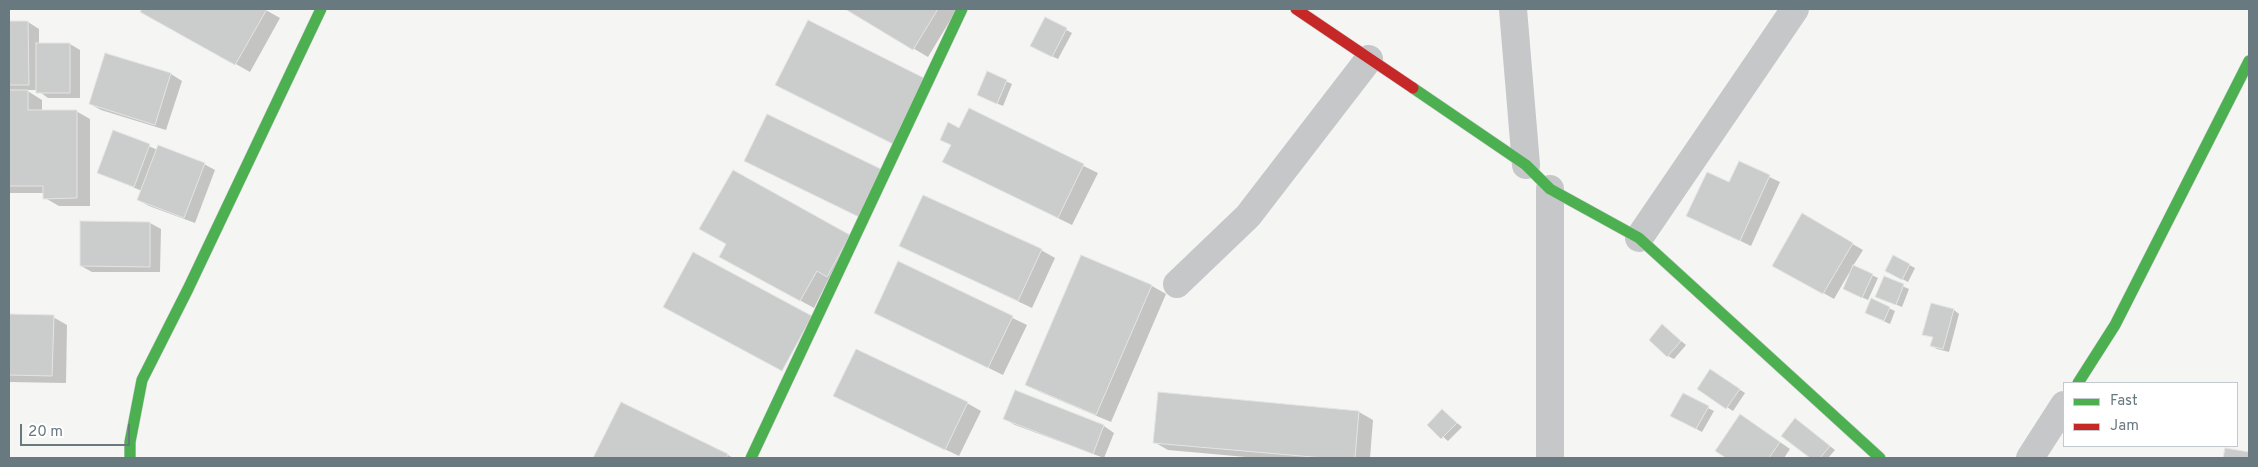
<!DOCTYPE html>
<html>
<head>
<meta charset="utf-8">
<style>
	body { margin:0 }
	#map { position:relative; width:2258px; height:467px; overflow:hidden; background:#f5f5f4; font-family:Overpass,sans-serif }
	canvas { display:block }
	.frame { position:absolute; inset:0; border:10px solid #697980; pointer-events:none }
	.legend { position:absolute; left:2063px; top:382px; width:175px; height:65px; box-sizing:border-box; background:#fff; border:1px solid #c3c9cc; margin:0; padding:6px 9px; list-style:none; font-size:15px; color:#697980 }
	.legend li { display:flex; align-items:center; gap:10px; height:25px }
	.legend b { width:25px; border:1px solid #c3c9cc }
	.scale { position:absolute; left:20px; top:424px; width:110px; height:22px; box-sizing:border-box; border:2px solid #697980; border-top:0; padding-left:6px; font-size:15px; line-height:18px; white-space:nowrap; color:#697980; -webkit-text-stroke:4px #fff; paint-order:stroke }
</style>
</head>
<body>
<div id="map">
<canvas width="2258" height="467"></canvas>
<div class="frame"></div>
<ul class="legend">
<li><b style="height:6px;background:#4caf50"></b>Fast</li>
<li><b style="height:6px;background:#c62828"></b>Jam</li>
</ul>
<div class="scale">20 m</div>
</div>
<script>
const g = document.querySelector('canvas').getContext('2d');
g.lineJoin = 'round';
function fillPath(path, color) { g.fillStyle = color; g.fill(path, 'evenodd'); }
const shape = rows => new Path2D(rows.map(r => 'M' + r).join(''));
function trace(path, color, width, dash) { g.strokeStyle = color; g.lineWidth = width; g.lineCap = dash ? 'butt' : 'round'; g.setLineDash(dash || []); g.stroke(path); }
const shadow = shape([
	[143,9,264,9,280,18,250,72,142,11],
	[847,9,957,9,928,57],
	[1046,19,1072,33,1058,59,1037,49],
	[9,22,28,22,39,29,39,44,70,44,80,50,80,98,48,98,37,90,26,90,42,100,42,111,76,111,90,119,90,206,59,206,45,198,45,193,9,193],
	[105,54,171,74,182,81,166,130,101,110,90,104],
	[988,73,1012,84,1003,106,984,98],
	[969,110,1098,173,1072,225,958,169,952,145,941,139,960,130],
	[114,132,158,150,204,164,215,170,195,223,149,206,138,200,142,191,99,173],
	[1740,163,1780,182,1751,246,1688,216,1730,184],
	[1802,215,1863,250,1853,266,1878,278,1868,300,1850,292,1849,273,1834,299,1774,265],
	[150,223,161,229,160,272,92,272,81,266],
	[850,236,814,308,734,264],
	[901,246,1041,250,1055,258,1032,308],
	[1081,256,1152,286,1166,294,1111,422,1040,392,1026,384],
	[1894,257,1915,268,1908,282,1887,271],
	[899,263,1027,325,1003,375,875,312],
	[1884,278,1909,289,1902,307,1882,299],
	[1872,300,1895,311,1890,324,1872,316],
	[1954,310,1959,314,1949,352,1937,349,1932,346,1934,338,1924,334],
	[9,315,53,317,67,325,66,383,9,382],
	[1663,326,1686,345,1674,359,1668,356],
	[1716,374,1745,393,1733,411,1698,388],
	[1016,392,1104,426,1114,433,1104,458,1015,425,1004,419],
	[1159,394,1359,412,1373,420,1370,458,1257,458,1168,450,1154,442],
	[834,396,967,403,981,411,959,456],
	[622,403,728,455,733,458,595,458],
	[1708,408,1714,411,1702,432,1672,416],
	[1442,410,1462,427,1448,441,1429,425],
	[1751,422,1790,449,1784,458,1728,458,1716,450],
	[1801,423,1835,450,1828,458,1812,458,1783,435]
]);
const building = shape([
	[142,9,267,9,235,65,140,12,142,9],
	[845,9,938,9,913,50,845,9],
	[1045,17,1067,28,1052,57,1030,46,1045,17],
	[808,20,926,79,893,144,775,85,808,20],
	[9,21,28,21,29,85,9,85,9,21],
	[36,43,70,43,70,93,36,93,36,43],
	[105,53,171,73,155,125,89,104,105,53],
	[987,71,1007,80,997,104,977,95,987,71],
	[9,90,28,90,28,110,77,110,77,198,43,199,43,186,9,186,9,90],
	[969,108,1084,164,1058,218,942,162,951,145,940,140,948,122,959,128,969,108],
	[767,114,883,170,859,217,744,161,767,114],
	[113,130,150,144,134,187,97,173,113,130],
	[158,145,205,163,184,218,137,200,158,145],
	[1739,161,1770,175,1740,241,1686,216,1707,172,1729,182,1739,161],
	[733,170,850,235,827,277,817,271,800,301,719,257,726,244,699,229,733,170],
	[923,195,1042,249,1018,301,899,246,923,195],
	[1802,213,1853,243,1823,294,1772,266,1802,213],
	[80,221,150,222,150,267,80,266,80,221],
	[693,252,812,316,782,371,663,307,693,252],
	[1081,255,1152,285,1096,415,1025,385,1081,255],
	[1893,255,1910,264,1902,280,1885,271,1893,255],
	[898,261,1013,316,988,368,874,313,898,261],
	[1853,265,1873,274,1862,298,1843,289,1853,265],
	[1884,276,1904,284,1896,305,1875,297,1884,276],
	[1871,298,1890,307,1884,321,1865,313,1871,298],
	[1931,303,1954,309,1943,349,1930,346,1933,337,1922,335,1931,303],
	[9,314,54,315,52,376,9,375,9,314],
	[1662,324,1681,341,1667,357,1649,340,1662,324],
	[856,349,968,402,945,450,833,396,856,349],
	[1710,369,1740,389,1726,409,1697,389,1710,369],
	[1015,390,1104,425,1093,454,1003,419,1015,390],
	[1158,392,1359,411,1355,458,1324,458,1153,443,1158,392],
	[1683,393,1709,406,1696,429,1670,416,1683,393],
	[621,402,728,454,726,458,593,458,621,402],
	[1442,409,1457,423,1441,439,1427,425,1442,409],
	[1740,414,1780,442,1769,458,1726,458,1715,451,1740,414],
	[1795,418,1830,446,1820,458,1810,458,1781,436,1795,418],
	[2225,448,2249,452,2249,458,2223,458,2225,448]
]);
const street = shape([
	[1513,9,1526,165],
	[1639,238,1795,9],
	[1177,284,1248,216,1369,59],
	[1550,458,1550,189],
	[2030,458,2064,405]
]);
const fast = shape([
	[1413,88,1526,165,1550,189,1639,238,1880,458],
	[2078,383,2115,325,2249,61],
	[130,458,130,442,142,380,188,289,321,9],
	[751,458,962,9]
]);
const jam = shape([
	[1296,9,1413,88]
]);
fillPath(shadow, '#0003');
fillPath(building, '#cbcccc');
trace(building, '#e4e4e4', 1);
trace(fast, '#d0d1d1', 12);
trace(jam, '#d0d1d1', 12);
trace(street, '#c5c7c8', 28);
trace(fast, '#4caf50', 11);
trace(jam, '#c62828', 11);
</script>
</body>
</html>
